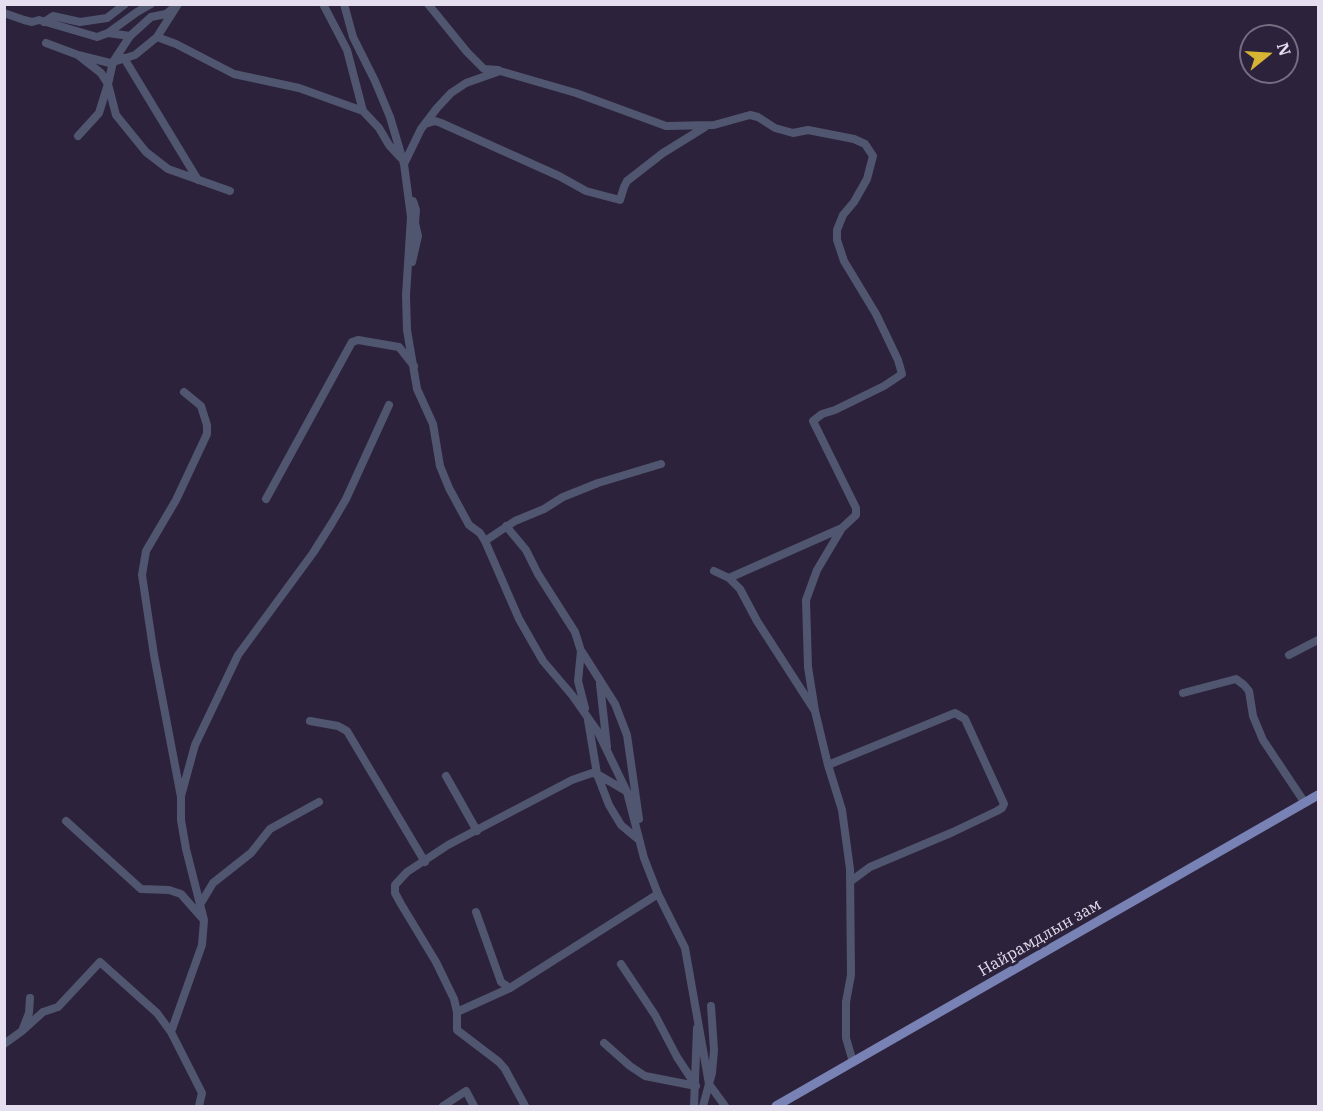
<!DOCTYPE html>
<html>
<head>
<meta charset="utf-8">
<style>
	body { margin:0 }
	#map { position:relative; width:1323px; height:1111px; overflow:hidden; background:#2d223b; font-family:"IBM Plex Serif",serif }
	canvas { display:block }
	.frame { position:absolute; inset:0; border:6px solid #e5deef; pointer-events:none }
	.north { position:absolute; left:1239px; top:24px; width:60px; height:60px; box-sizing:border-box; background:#2d223b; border:2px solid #776d83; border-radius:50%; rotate:72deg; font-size:16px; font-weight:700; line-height:24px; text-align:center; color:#e5deef }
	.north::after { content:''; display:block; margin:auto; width:21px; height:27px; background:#d8b434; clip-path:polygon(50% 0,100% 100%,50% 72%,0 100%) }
</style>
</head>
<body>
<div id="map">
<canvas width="1323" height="1111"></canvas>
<div class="frame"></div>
<div class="north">N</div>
</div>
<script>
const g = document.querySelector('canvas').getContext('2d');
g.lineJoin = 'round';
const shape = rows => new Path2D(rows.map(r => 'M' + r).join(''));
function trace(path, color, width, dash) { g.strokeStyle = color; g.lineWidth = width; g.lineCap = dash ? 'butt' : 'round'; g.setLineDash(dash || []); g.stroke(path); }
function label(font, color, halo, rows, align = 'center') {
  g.font = font + ' "IBM Plex Serif",serif'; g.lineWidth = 6; g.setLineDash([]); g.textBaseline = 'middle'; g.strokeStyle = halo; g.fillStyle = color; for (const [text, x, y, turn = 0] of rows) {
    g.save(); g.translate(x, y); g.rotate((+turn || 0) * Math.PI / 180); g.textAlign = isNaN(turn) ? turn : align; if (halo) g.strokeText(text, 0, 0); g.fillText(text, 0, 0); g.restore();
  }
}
const minor = shape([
	[323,4,347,50,363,111],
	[344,4,353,37,375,81,390,117,404,164,411,217,406,295,407,330,417,389,433,424,440,466,449,488,469,525,480,533,485,541,519,619,543,661,572,695,598,732,627,792,644,858,658,894,685,948,709,1084,703,1106],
	[428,4,467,52,484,69,498,70],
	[4,13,24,20,32,22,39,20,97,37,108,33,137,12,151,4],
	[44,22,53,16,80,22,107,18,125,4],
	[108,33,130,36,151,17,166,14,172,9],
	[157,37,176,44,234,74,299,88,363,111,379,128,389,145,400,157],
	[46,43,78,55,110,63,135,55,157,37,178,4],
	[78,55,101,73,108,84,116,115,146,152,168,169,230,191],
	[124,58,198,180],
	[425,124,435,121,441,123,559,176,586,191,620,200,624,187,627,181,663,153,705,127],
	[78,136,99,113,108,84,113,62,130,36],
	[404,164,421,129,437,108,451,93,466,83,500,71,576,93,666,126,714,125,750,115,758,117,775,128,793,133,808,130,854,139,865,144,873,156,867,179,854,202,843,215,837,230,837,240,844,261,876,314,898,360,902,374,884,386,835,410,822,414,813,421,856,508,856,515,842,528,817,570,806,600,808,667,815,711],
	[412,262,418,236,415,223,416,210,413,201],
	[184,392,201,406,207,425,207,434,176,500,146,551,142,575,154,655,181,797,181,820,186,849,204,920,202,945,171,1032,202,1093,199,1106],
	[266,499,352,342,358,340,399,347,414,366],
	[506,526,526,550,538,574,575,632,581,651,578,681,585,708],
	[485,541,515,521,544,509,563,497,598,483,661,464],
	[714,571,729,578,740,589,757,621,815,711,828,765,842,810,850,869,851,975,846,1002,846,1038,853,1062],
	[729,578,842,528],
	[582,652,615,704,627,735,639,819],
	[1289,655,1318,640],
	[600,684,607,747],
	[1183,693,1236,679,1244,685,1249,691,1253,716,1263,740,1305,803],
	[588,720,597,774,609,805,621,825,639,840],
	[310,721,338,726,347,731,425,862],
	[828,765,955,713,965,719,1004,804,1002,808,997,811,953,832,870,867,851,881],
	[446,776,477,831],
	[181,796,195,745,238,655,313,553,332,523,346,499,389,405],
	[66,821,141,889,169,890,181,894,203,919],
	[201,903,213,883,251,853,270,829,319,802],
	[476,912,501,982,510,988],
	[621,964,655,1015,677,1057,696,1086],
	[711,1006,714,1050,712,1073,709,1084,725,1106],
	[457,1012,510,988,658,894],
	[22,1031,43,1012,58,1007,100,962,157,1013,171,1032],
	[604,1043,630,1066,645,1076,696,1086],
	[4,1044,22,1031,29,1013,30,998],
	[443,1106,466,1091,474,1106],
	[525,1106,505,1069,499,1062,457,1030,457,1012,454,999,436,962,401,904,395,893,395,885,407,872,448,845,572,780,592,773,597,774,626,791],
	[694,1106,697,1028]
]);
const major = shape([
	[776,1106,1318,795]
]);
const streetNames = [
	["Найрамдлын зам",1040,938,-30]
];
trace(minor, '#50566f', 8);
trace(major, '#7882b5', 9);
label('16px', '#e5deef', '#2d223b', streetNames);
</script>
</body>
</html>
